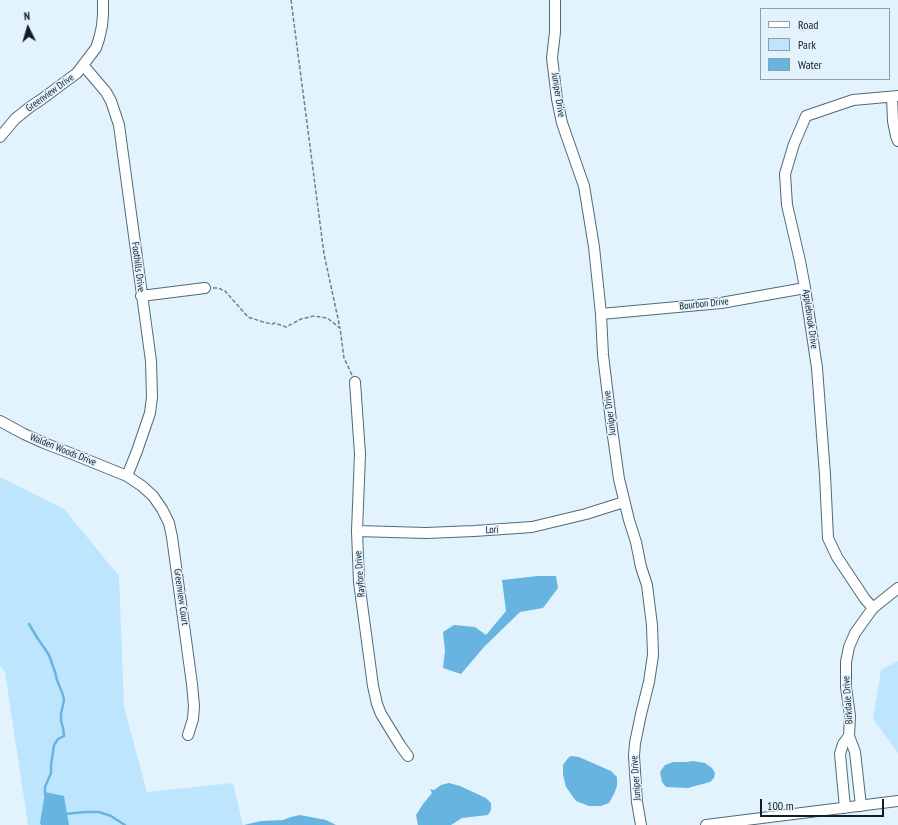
<!DOCTYPE html>
<html>
<head>
<meta charset="utf-8">
<style>
	body { margin:0 }
	#map { position:relative; width:898px; height:825px; overflow:hidden; background:#e2f3fe; font-family:"PT Sans Narrow",sans-serif }
	canvas { display:block }
	.legend { position:absolute; left:760px; top:8px; width:130px; height:72px; box-sizing:border-box; background:#e2f3fe; border:1px solid #8f9ea7; margin:0; padding:5px 7px; list-style:none; font-size:12px; color:#131e24 }
	.legend li { display:flex; align-items:center; gap:8px; height:20px }
	.legend b { width:20px; border:1px solid #8f9ea7 }
	.north { position:absolute; left:8px; top:8px; width:40px; height:40px; -webkit-text-stroke:3px #e2f3fe; paint-order:stroke; rotate:355deg; font-size:11px; font-weight:700; line-height:16px; text-align:center; color:#131e24 }
	.north::after { content:''; display:block; margin:auto; width:14px; height:18px; background:#131e24; clip-path:polygon(50% 0,100% 100%,50% 72%,0 100%) }
	.scale { position:absolute; left:760px; top:799px; width:124px; height:18px; box-sizing:border-box; border:2px solid #131e24; border-top:0; padding-left:5px; font-size:12px; line-height:14px; white-space:nowrap; color:#131e24; -webkit-text-stroke:3px #e2f3fe; paint-order:stroke }
</style>
</head>
<body>
<div id="map">
<canvas width="898" height="825"></canvas>
<ul class="legend">
<li><b style="height:5px;background:#fff"></b>Road</li>
<li><b style="height:11px;background:#bde5fe"></b>Park</li>
<li><b style="height:11px;background:#68b4e0"></b>Water</li>
</ul>
<div class="north">N</div>
<div class="scale">100 m</div>
</div>
<script>
const g = document.querySelector('canvas').getContext('2d');
g.lineJoin = 'round';
function fillPath(path, color) { g.fillStyle = color; g.fill(path, 'evenodd'); }
const shape = rows => new Path2D(rows.map(r => 'M' + r).join(''));
function trace(path, color, width, dash) { g.strokeStyle = color; g.lineWidth = width; g.lineCap = dash ? 'butt' : 'round'; g.setLineDash(dash || []); g.stroke(path); }
function label(font, color, halo, rows, align = 'center') {
  g.font = font + ' "PT Sans Narrow",sans-serif'; g.lineWidth = 3; g.setLineDash([]); g.textBaseline = 'middle'; g.strokeStyle = halo; g.fillStyle = color; for (const [text, x, y, turn = 0] of rows) {
    g.save(); g.translate(x, y); g.rotate((+turn || 0) * Math.PI / 180); g.textAlign = isNaN(turn) ? turn : align; if (halo) g.strokeText(text, 0, 0); g.fillText(text, 0, 0); g.restore();
  }
}
const green = shape([
	[0,477,64,509,119,576,124,707,147,792,233,783,243,825,28,825,5,672,0,666],
	[898,661,898,753,873,719,881,670]
]);
const water = shape([
	[538,576,556,576,558,588,543,608,520,612,484,647,461,674,443,668,445,651,443,632,454,625,475,627,486,635,506,611,502,580],
	[571,756,579,757,611,771,617,777,617,786,614,794,609,803,601,806,589,806,576,801,566,787,563,775,563,765,568,758],
	[693,761,705,763,712,768,715,773,714,778,710,782,688,788,666,787,662,782,660,772,665,765,673,762,686,762],
	[449,783,460,786,486,798,491,803,491,810,488,815,462,818,451,825,418,825,416,815,423,804,432,793,430,789,434,790,441,785],
	[45,792,64,796,69,825,41,825,40,823],
	[300,815,326,820,336,825,244,825,261,821,283,820,291,817]
]);
const stream = shape([
	[29,624,38,639,45,649,49,655,55,672,57,680,63,695,64,700,61,714,61,721,63,728,64,736,58,739,54,745,51,765,51,773,45,787,45,795],
	[65,814,85,812,99,812,111,816,125,825]
]);
const path = shape([
	[291,0,324,254,340,328],
	[213,288,218,288,225,291,248,317,263,322,272,324,275,323,286,327,301,319,314,316,327,318,340,328,344,358,352,375]
]);
const minor = shape([
	[555,0,555,32,552,58,557,99,562,123,584,186,594,247,601,314,603,355,612,429,619,479,629,520,636,542,641,567,647,585,652,625,653,655,649,682,641,714,635,743,634,756,637,802,641,825],
	[83,65,106,92,111,101,119,125,151,361,152,397,150,413,137,451,127,476],
	[892,97,893,121,896,136,898,141],
	[0,137,15,119,30,107,42,99,77,73,96,48,99,39,102,26,103,14,103,0],
	[141,296,205,288],
	[601,314,721,303,805,288],
	[355,382,360,454,357,531,359,582,373,686,377,704,381,714,400,745,408,756],
	[0,421,24,434,44,443,70,453,127,476,142,486,153,496,162,509,169,523,172,537,192,684,194,706,193,719,188,735],
	[357,531,426,533,474,531,532,527,586,514,624,502],
	[873,608,865,599,837,557,828,538,825,475,817,368,805,288,800,261,787,205,785,174,794,144,806,116,853,100,898,96],
	[861,806,855,752,849,736,850,716,846,687,846,662,849,647,855,633,873,608,898,588],
	[845,808,840,754,843,744,849,736],
	[706,825,898,801]
]);
const streetNames = [
	["Greenview Drive",50,93,-36],
	["Juniper Drive",558,95,81],
	["Foothills Drive",138,267,83],
	["Bourbon Drive",704,304,-6],
	["Applebrook Drive",810,319,82],
	["Juniper Drive",610,413,-97],
	["Walden Woods Drive",63,450,22],
	["Lori",492,530,-3],
	["Rayfore Drive",360,574,-94],
	["Greenview Court",181,597,82],
	["Birkdale Drive",848,700,-94],
	["Juniper Drive",636,778,-94]
];
fillPath(green, '#bde5fe');
fillPath(water, '#68b4e0');
trace(stream, '#68b4e0', 2.5);
trace(minor, '#506a79', 12);
trace(path, '#727f88', 1.5, [4, 2]);
trace(minor, '#fff', 10);
label('10px', '#131e24', '#e2f3fe', streetNames);
</script>
</body>
</html>
